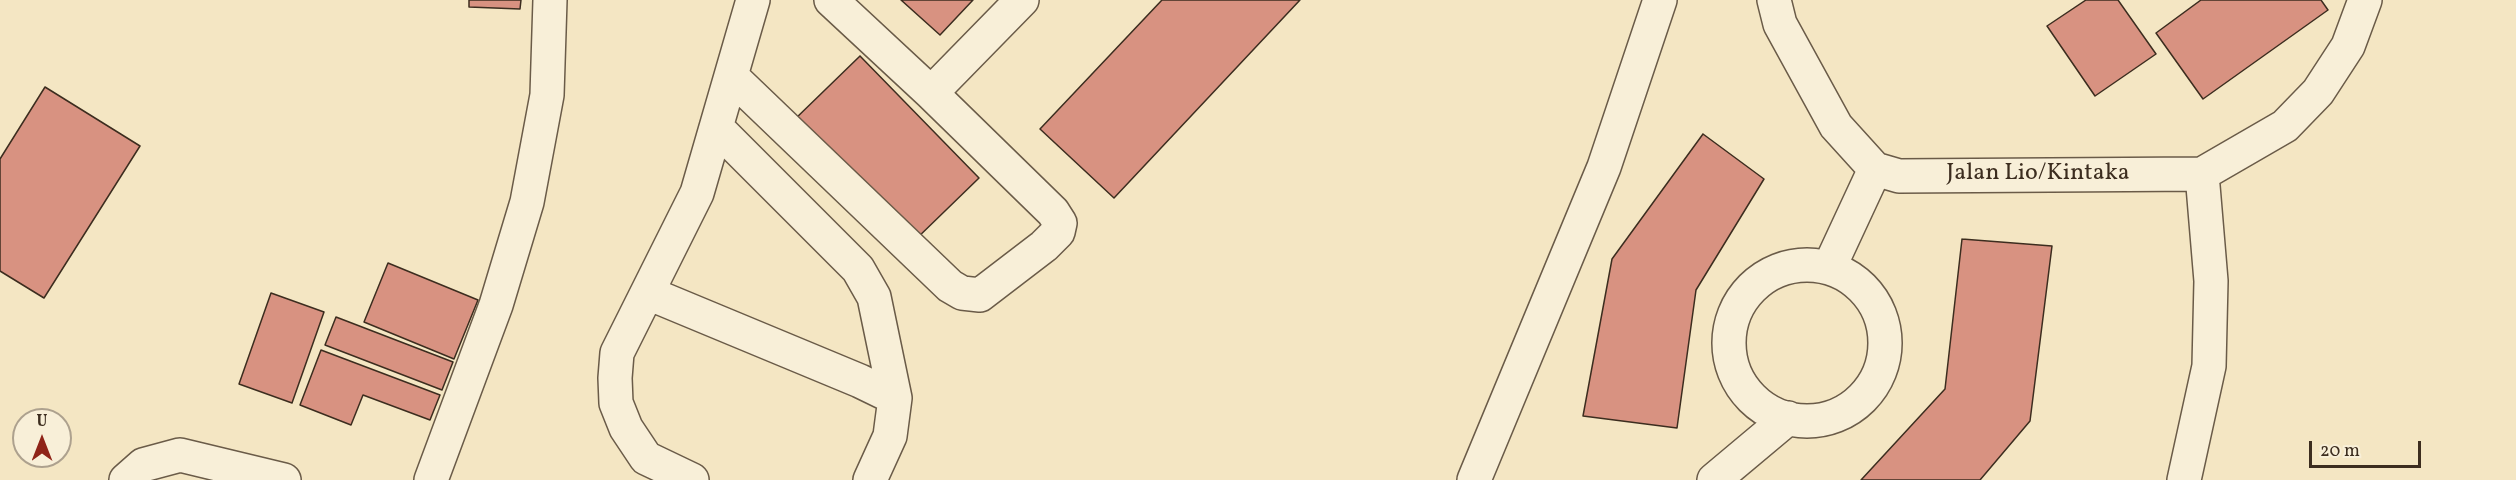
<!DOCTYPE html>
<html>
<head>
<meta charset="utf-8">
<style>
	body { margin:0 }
	#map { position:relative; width:2516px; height:480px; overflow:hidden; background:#f4e6c3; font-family:Vollkorn,serif }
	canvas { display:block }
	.north { position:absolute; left:12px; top:408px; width:60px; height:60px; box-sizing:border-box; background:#f8efd8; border:2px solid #ada18e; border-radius:50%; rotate:0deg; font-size:16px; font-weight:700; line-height:24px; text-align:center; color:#3c2d1f }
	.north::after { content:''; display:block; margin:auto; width:21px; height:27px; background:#8f2418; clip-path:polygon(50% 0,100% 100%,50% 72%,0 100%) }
	.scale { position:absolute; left:2309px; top:441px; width:112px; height:27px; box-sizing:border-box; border:3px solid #3c2d1f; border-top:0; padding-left:8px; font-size:18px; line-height:21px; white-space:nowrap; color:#3c2d1f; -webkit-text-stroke:4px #f8efd8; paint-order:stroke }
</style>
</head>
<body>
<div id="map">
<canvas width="2516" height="480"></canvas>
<div class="north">U</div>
<div class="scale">20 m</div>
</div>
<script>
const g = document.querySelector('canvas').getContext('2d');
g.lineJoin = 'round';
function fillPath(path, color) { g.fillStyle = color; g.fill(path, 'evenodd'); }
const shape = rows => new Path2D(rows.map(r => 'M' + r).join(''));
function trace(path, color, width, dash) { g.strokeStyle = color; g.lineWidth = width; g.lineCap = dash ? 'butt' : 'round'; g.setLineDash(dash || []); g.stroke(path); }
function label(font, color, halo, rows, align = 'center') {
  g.font = font + ' Vollkorn,serif'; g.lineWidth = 5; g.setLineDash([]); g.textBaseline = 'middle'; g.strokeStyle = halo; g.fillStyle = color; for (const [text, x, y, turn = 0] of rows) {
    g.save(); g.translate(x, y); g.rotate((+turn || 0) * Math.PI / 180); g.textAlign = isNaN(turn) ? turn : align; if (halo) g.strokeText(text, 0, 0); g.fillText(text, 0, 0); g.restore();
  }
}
const building = shape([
	[469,0,521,0,520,9,469,7,469,0],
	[901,0,973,0,940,35,901,0],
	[1162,0,1300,0,1114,198,1040,129,1162,0],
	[2086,0,2118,0,2156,54,2095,96,2047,26,2086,0],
	[2201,0,2321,0,2328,10,2203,99,2156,33,2201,0],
	[860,56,979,178,912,243,793,121,860,56],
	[45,87,140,146,44,298,0,271,0,159,45,87],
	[1703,134,1764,179,1696,290,1677,428,1583,416,1612,259,1703,134],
	[1962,239,2052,246,2030,421,1980,480,1861,480,1945,389,1962,239],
	[388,263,478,300,454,359,364,322,388,263],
	[271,293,324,312,292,403,239,384,271,293],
	[336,317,453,362,442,390,325,345,336,317],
	[321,350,440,395,430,420,363,395,351,425,300,405,321,350]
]);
const minor = shape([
	[831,0,931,93,1022,0],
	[1774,0,1780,24,1836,126,1875,169,1899,176,2202,174],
	[731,76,950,286,962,293,980,295,1044,246,1058,232,1060,223,1053,212,931,93],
	[717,128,858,269,874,297,895,398],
	'1729 343a78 78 0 1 1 156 0a78 78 0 1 1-156 0Z',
	[1829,268,1875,169],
	[648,293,860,381,895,398,890,436,870,480],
	[126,480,143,465,180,455,284,480],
	[431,480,496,305,527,202,547,95,550,0],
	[692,480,646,458,626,428,616,403,615,378,617,353,697,193,753,0],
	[1474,480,1604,167,1660,0],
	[1714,480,1788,418],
	[2184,480,2209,366,2211,281,2202,174,2285,126,2318,92,2348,46,2365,0]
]);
const streetNames = [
	["Jalan Lio/Kintaka",2038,175]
];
fillPath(building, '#d89281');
trace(building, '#3c2d1f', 1.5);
trace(minor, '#6a5b48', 36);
trace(minor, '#f8efd8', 33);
label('24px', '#3c2d1f', '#f8efd8', streetNames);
</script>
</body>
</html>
